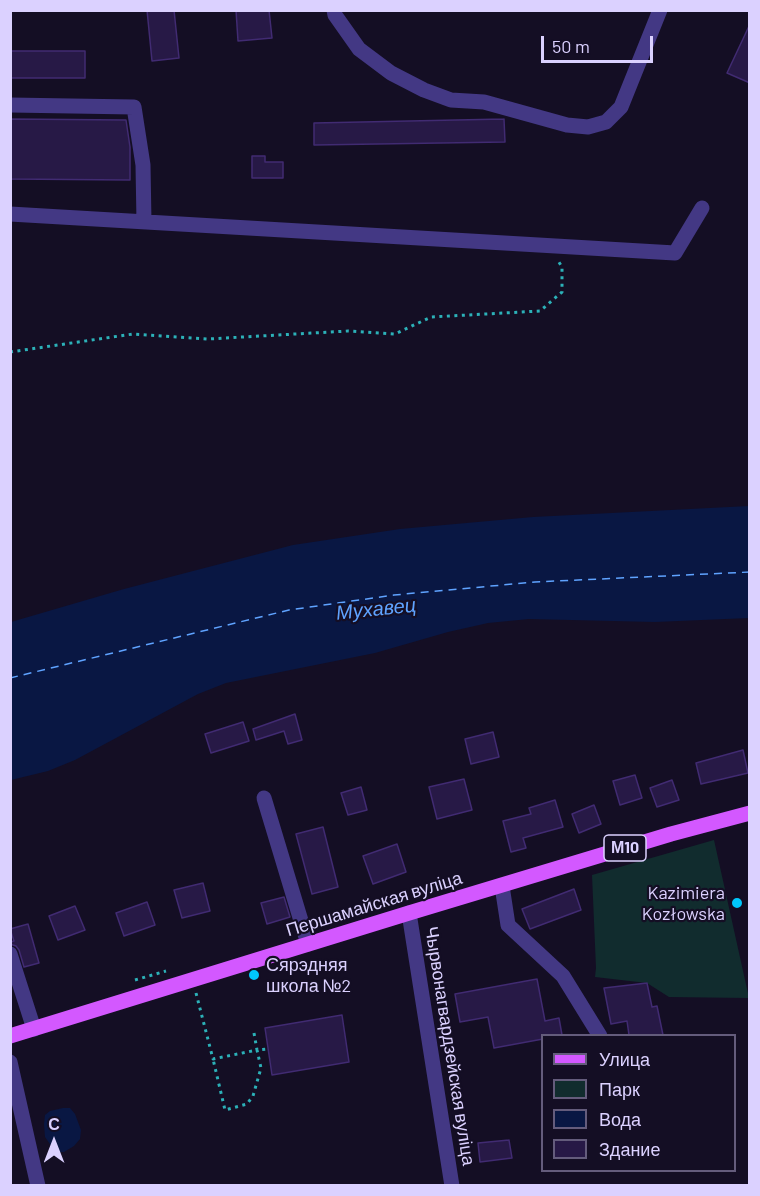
<!DOCTYPE html>
<html>
<head>
<meta charset="utf-8">
<style>
	body { margin:0 }
	#map { position:relative; width:760px; height:1196px; overflow:hidden; background:#140e24; font-family:Barlow,sans-serif }
	canvas { display:block }
	.frame { position:absolute; inset:0; border:12px solid #dbd1ff; pointer-events:none }
	.legend { position:absolute; left:541px; top:1034px; width:195px; height:138px; box-sizing:border-box; background:#140e24; border:2px solid #645c7c; margin:0; padding:8px 10px; list-style:none; font-size:18px; color:#dbd1ff }
	.legend li { display:flex; align-items:center; gap:12px; height:30px }
	.legend b { width:30px; border:2px solid #645c7c }
	.north { position:absolute; left:24px; top:1112px; width:60px; height:60px; -webkit-text-stroke:4px #140e24; paint-order:stroke; rotate:0deg; font-size:16px; font-weight:700; line-height:24px; text-align:center; color:#dbd1ff }
	.north::after { content:''; display:block; margin:auto; width:21px; height:27px; background:#dbd1ff; clip-path:polygon(50% 0,100% 100%,50% 72%,0 100%) }
	.scale { position:absolute; left:541px; top:36px; width:112px; height:27px; box-sizing:border-box; border:3px solid #dbd1ff; border-top:0; padding-left:8px; font-size:18px; line-height:21px; white-space:nowrap; color:#dbd1ff; -webkit-text-stroke:4px #140e24; paint-order:stroke }
</style>
</head>
<body>
<div id="map">
<canvas width="760" height="1196"></canvas>
<div class="frame"></div>
<ul class="legend">
<li><b style="height:8px;background:#d358ff"></b>Улица</li>
<li><b style="height:16px;background:#112c2e"></b>Парк</li>
<li><b style="height:16px;background:#091743"></b>Вода</li>
<li><b style="height:16px;background:#271946"></b>Здание</li>
</ul>
<div class="north">С</div>
<div class="scale">50 m</div>
</div>
<script>
const g = document.querySelector('canvas').getContext('2d');
g.lineJoin = 'round';
function fillPath(path, color) { g.fillStyle = color; g.fill(path, 'evenodd'); }
const shape = rows => new Path2D(rows.map(r => 'M' + r).join(''));
function trace(path, color, width, dash) { g.strokeStyle = color; g.lineWidth = width; g.lineCap = dash ? 'butt' : 'round'; g.setLineDash(dash || []); g.stroke(path); }
function label(font, color, halo, rows, align = 'center') {
  g.font = font + ' Barlow,sans-serif'; g.lineWidth = 4.5; g.setLineDash([]); g.textBaseline = 'middle'; g.strokeStyle = halo; g.fillStyle = color; for (const [text, x, y, turn = 0] of rows) {
    g.save(); g.translate(x, y); g.rotate((+turn || 0) * Math.PI / 180); g.textAlign = isNaN(turn) ? turn : align; if (halo) g.strokeText(text, 0, 0); g.fillText(text, 0, 0); g.restore();
  }
}
const green = shape([
	[714,840,749,998,669,997,647,983,595,977,596,968,592,875]
]);
const water = shape([
	[749,506,749,618,655,622,529,619,488,623,448,632,375,653,226,683,198,694,75,760,48,771,11,780,11,622,124,589,293,545,400,529,533,517],
	[63,1108,70,1108,75,1114,81,1130,80,1139,74,1146,64,1152,59,1152,52,1147,45,1137,44,1124,45,1115,50,1111]
]);
const ferry = shape([
	[10,678,289,610,394,595,535,582,750,572]
]);
const building = shape([
	[147,10,174,10,179,58,152,61,147,10],
	[236,10,269,10,272,38,238,41,236,10],
	[750,24,750,83,727,73,750,24],
	[10,51,85,51,85,78,10,78,10,51],
	[10,119,126,120,130,147,130,180,10,179,10,119],
	[504,119,505,142,314,145,314,123,504,119],
	[252,156,265,156,265,162,283,162,283,178,252,178,252,156],
	[295,714,302,740,288,744,284,731,256,740,253,729,295,714],
	[243,722,249,741,211,753,205,734,243,722],
	[493,732,499,757,471,764,465,739,493,732],
	[743,750,748,773,701,784,696,763,743,750],
	[635,775,642,798,620,805,613,781,635,775],
	[464,779,472,810,437,819,429,787,464,779],
	[672,780,679,800,657,807,650,788,672,780],
	[361,787,367,810,348,815,341,793,361,787],
	[555,800,563,827,523,838,526,848,511,852,503,821,531,814,529,808,555,800],
	[594,805,601,824,579,833,572,814,594,805],
	[323,827,338,887,312,894,296,834,323,827],
	[397,844,406,872,373,884,363,856,397,844],
	[203,883,210,911,182,918,174,890,203,883],
	[574,889,581,910,530,929,522,909,574,889],
	[284,897,290,917,267,924,261,903,284,897],
	[147,902,155,925,124,936,116,913,147,902],
	[75,906,85,930,58,940,49,916,75,906],
	[28,924,39,963,24,967,19,950,16,946,10,944,10,942,14,941,10,929,28,924],
	[537,979,545,1021,559,1018,562,1035,543,1035,543,1039,494,1048,488,1017,460,1022,455,994,537,979],
	[647,983,652,1007,657,1006,663,1035,629,1035,627,1021,611,1024,604,988,647,983],
	[342,1015,349,1062,272,1075,265,1028,342,1015],
	[509,1140,512,1158,480,1162,478,1143,509,1140]
]);
const path = shape([
	[10,352,133,334,208,339,348,331,395,334,431,317,540,311,562,292,562,267,557,259],
	[135,980,166,971],
	[196,993,213,1059,257,1050,261,1068,253,1096,247,1104,225,1110,213,1059],
	[254,1033,257,1050,268,1049]
]);
const minor = shape([
	[334,10,335,15,359,49,391,73,424,90,451,100,484,102,567,125,588,127,606,122,621,107,660,10],
	[10,105,134,107,143,165,144,222],
	[10,214,675,253,702,208],
	[264,798,308,944],
	[502,886,508,925,563,976,600,1036],
	[409,913,452,1186],
	[10,954,34,1029],
	[10,1062,38,1186]
]);
const major = shape([
	[10,1036,409,913,671,834,750,813]
]);
const markers = [
	[737,903,6,"#00c7fc"],
	[254,975,6,"#00c7fc"]
];
const shields = [
	[625,848,42]
];
const shieldNames = [
	["М10",625,848]
];
const poiNames = [
	["Kazimiera",725,893],
	["Kozłowska",725,914],
	["Сярэдняя",266,965,"left"],
	["школа №2",266,986,"left"]
];
const streetNames = [
	["Першамайская вуліца",374,904,-17],
	["Чырвонагвардзейская вуліца",450,1046,81]
];
const waterNames = [
	["Мухавец",376,609,-6]
];
fillPath(green, '#112c2e');
fillPath(water, '#091743');
trace(ferry, '#5fa3ff', 1.5, [8, 6]);
fillPath(building, '#271946');
trace(building, '#412b72', 1.5);
trace(path, '#2cb1b8', 3, [3, 4.5]);
trace(minor, '#433884', 15);
trace(major, '#d358ff', 15);
for (const [x, y, r, color] of markers) { const dot = new Path2D(); dot.arc(x, y, r, 0, 2 * Math.PI); g.fillStyle = color; g.fill(dot); trace(dot, '#140e24', 2); }
for (const [x, y, w] of shields) { const box = new Path2D(); box.roundRect(x - w / 2, y - 13, w, 26, 4.5); g.fillStyle = '#140e24'; g.fill(box); trace(box, '#dbd1ff', 1.5); }
label('bold 16px', '#dbd1ff', null, shieldNames);
label('18px', '#dbd1ff', '#140e24', poiNames, 'right');
label('18px', '#dbd1ff', '#140e24', streetNames);
label('italic 20px', '#5fa3ff', '#140e24', waterNames);
</script>
</body>
</html>
